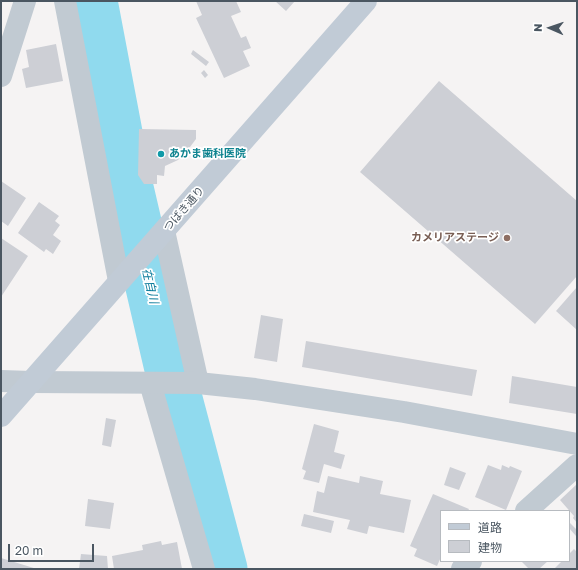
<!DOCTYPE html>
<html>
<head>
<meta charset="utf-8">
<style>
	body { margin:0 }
	#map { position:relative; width:578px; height:570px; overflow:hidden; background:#f5f3f3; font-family:"Golos Text","Noto Sans JP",sans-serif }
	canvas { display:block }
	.frame { position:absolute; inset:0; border:2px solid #4a5661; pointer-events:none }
	.legend { position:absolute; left:440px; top:510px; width:130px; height:52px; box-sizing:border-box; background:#fff; border:1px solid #b7bbc0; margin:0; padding:5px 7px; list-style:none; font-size:12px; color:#4a5661 }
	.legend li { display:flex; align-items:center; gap:8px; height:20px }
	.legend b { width:20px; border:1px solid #b7bbc0 }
	.north { position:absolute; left:530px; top:8px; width:40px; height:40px; -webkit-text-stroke:3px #fff; paint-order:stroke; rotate:272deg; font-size:11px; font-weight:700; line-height:16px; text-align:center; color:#4a5661 }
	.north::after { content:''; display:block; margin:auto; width:14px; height:18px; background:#4a5661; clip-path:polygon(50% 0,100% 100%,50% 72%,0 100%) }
	.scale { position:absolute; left:8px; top:544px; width:86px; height:18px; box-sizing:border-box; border:2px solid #4a5661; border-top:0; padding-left:5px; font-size:12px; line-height:14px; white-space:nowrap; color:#4a5661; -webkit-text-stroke:3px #fff; paint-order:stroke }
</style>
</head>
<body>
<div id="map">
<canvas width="578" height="570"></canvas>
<div class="frame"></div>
<ul class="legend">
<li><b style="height:5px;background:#c1cbd6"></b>道路</li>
<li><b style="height:11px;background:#cdcfd5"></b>建物</li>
</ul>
<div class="north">N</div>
<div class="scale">20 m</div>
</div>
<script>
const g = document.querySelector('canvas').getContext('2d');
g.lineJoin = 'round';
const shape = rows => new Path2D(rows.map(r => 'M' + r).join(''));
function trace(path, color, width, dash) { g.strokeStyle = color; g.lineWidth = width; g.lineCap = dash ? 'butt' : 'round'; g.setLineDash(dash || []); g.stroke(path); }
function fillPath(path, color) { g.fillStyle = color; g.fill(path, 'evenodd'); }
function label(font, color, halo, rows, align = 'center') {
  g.font = font + ' "Golos Text","Noto Sans JP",sans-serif'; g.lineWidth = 3.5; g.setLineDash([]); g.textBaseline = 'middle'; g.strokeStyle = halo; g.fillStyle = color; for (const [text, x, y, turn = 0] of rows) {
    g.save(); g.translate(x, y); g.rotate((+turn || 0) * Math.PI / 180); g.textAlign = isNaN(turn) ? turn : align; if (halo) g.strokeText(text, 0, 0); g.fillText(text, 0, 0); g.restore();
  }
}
const river = shape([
	[92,1,125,175,177,399,222,569]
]);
const building = shape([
	[196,1,236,1,241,12,231,16,241,38,246,36,251,48,243,51,250,66,224,78,196,18,202,15],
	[275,1,295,1,286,11],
	[56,44,63,81,26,88,22,69,29,67,26,50],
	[193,50,209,62,206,66,191,54],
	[204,70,208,75,205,78,201,73],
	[439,81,577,201,577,276,535,324,360,172],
	[139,129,196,130,196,139,190,147,178,160,165,166,164,176,157,175,157,184,144,184,138,175],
	[1,181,26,198,8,226,1,221],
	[39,202,59,216,55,221,60,225,53,235,61,241,53,254,46,249,44,252,18,233],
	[1,238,28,256,1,297],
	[577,287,577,330,556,311],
	[261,315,283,319,277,362,254,358],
	[306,341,477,370,472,396,302,367],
	[512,376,577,387,577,414,509,403],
	[106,418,116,420,111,447,102,445],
	[314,424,339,431,334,452,345,455,341,469,324,464,319,483,303,479,306,471,302,469],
	[488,465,501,470,502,465,509,468,510,466,522,471,506,510,475,497],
	[450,467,466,473,459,490,444,485],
	[328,476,359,483,360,476,383,481,380,494,411,500,404,533,369,526,367,534,347,529,350,520,313,512,317,491,324,493],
	[577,484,577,523,573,518,574,516,560,500],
	[433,494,469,509,468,511,441,511,441,557,437,566,414,556,417,549,410,546],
	[88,499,114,503,110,529,85,526],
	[304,514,334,521,331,533,301,526],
	[569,522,577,530,576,536,569,528],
	[161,541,162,545,177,542,182,569,114,569,112,556,143,550,142,545],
	[574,549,577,552,577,569,554,569,562,561,569,561,569,554],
	[81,554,107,556,108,569,79,569],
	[1,558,37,569,1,569],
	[521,561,548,561,539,569,529,569]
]);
const minor = shape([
	[65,1,119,281],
	[1,76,25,1],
	[164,231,198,383],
	[1,381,31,382],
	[150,383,204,569],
	[526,511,577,465],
	[462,569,471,561]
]);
const tertiary = shape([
	[31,382,198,383,255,389,404,412,577,444]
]);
const secondary = shape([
	[1,416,366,1]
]);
const markers = [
	[161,154,4,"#0f9aa8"],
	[507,238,4,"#8d6e63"]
];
const cultureNames = [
	["あかま歯科医院",169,154]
];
const streetNames = [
	["つばき通り",184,209,-49]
];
const educationNames = [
	["カメリアステージ",499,238]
];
const waterNames = [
	["在自川",150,286,77]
];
trace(river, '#90daee', 51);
fillPath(building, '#cdcfd5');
trace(minor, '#c1cad2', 22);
trace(tertiary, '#c1cad2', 22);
trace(secondary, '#c1cbd6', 22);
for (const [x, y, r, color] of markers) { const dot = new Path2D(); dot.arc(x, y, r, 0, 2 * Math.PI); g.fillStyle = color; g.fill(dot); trace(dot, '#fff', 1.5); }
label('bold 11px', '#0d838f', '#fff', cultureNames, 'left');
label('11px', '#4a5661', '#fff', streetNames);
label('bold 11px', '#785e54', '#fff', educationNames, 'right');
label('italic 12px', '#0c7c9b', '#fff', waterNames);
</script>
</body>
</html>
